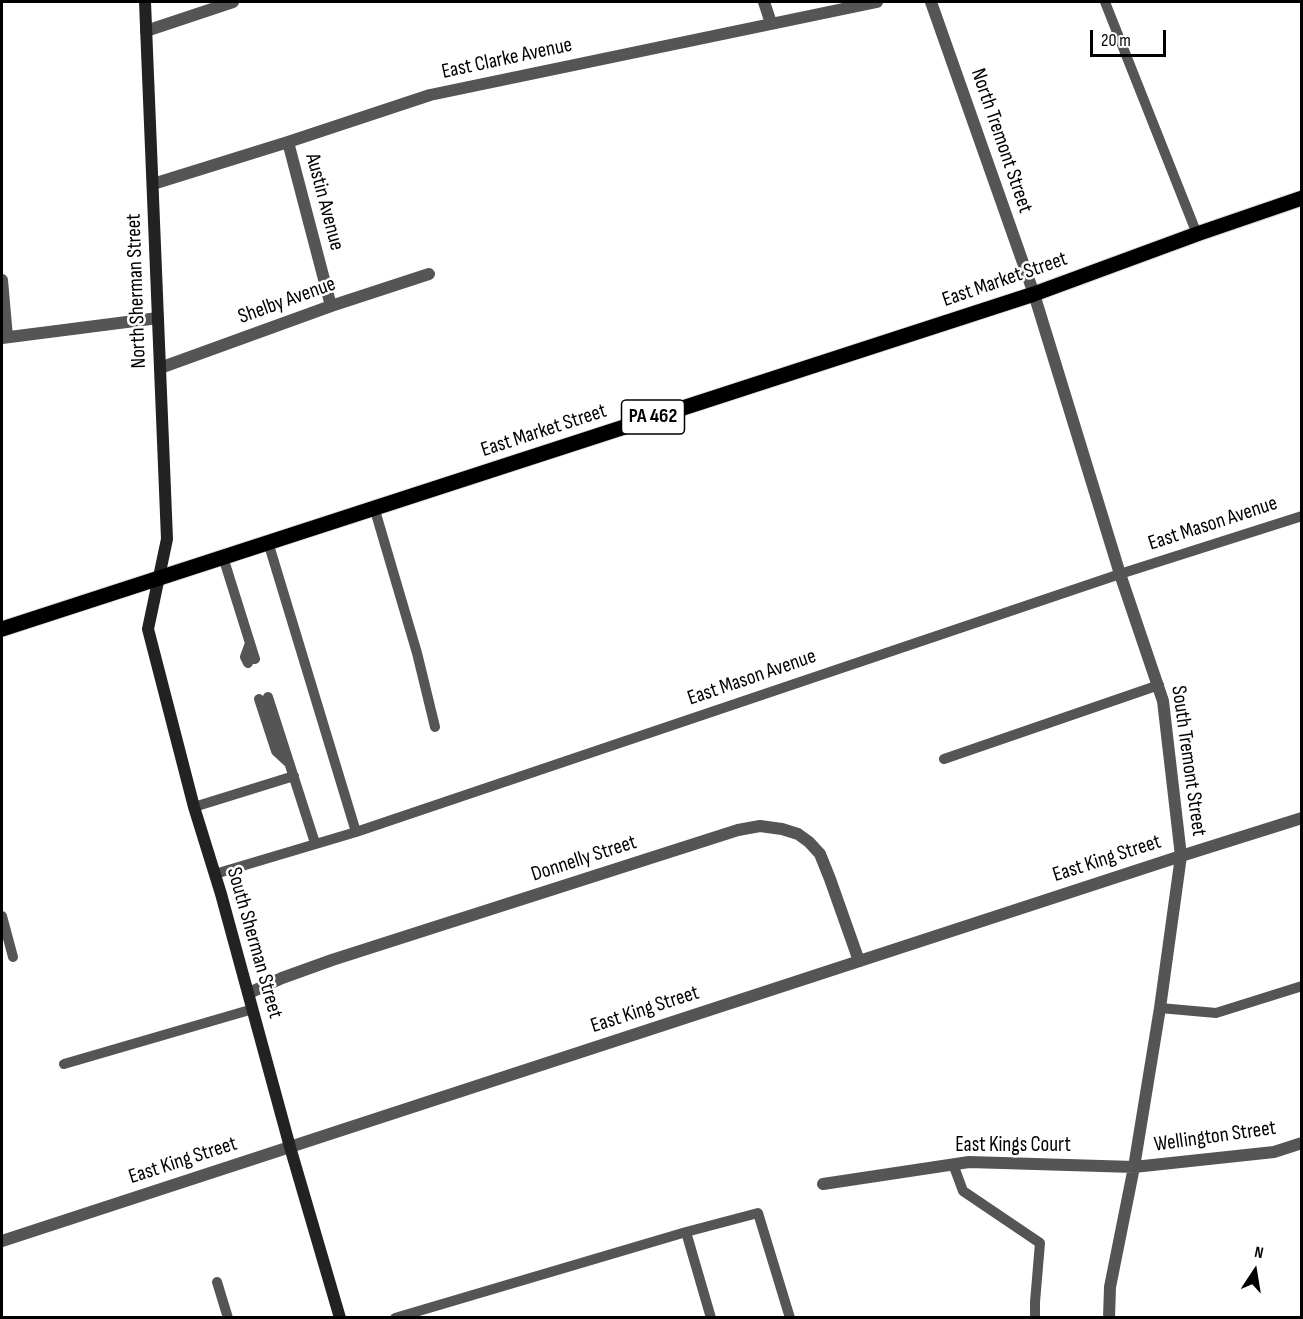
<!DOCTYPE html>
<html>
<head>
<meta charset="utf-8">
<style>
	body { margin:0 }
	#map { position:relative; width:1303px; height:1319px; overflow:hidden; background:#fff; font-family:"Sofia Sans Condensed",sans-serif }
	canvas { display:block }
	.frame { position:absolute; inset:0; border:3px solid #000; pointer-events:none }
	.north { position:absolute; left:1225px; top:1241px; width:60px; height:60px; -webkit-text-stroke:4px #fff; paint-order:stroke; rotate:12deg; font-size:16px; font-weight:700; line-height:24px; text-align:center; color:#000 }
	.north::after { content:''; display:block; margin:auto; width:21px; height:27px; background:#000; clip-path:polygon(50% 0,100% 100%,50% 72%,0 100%) }
	.scale { position:absolute; left:1090px; top:30px; width:76px; height:27px; box-sizing:border-box; border:3px solid #000; border-top:0; padding-left:8px; font-size:18px; line-height:21px; white-space:nowrap; color:#000; -webkit-text-stroke:4px #fff; paint-order:stroke }
</style>
</head>
<body>
<div id="map">
<canvas width="1303" height="1319"></canvas>
<div class="frame"></div>
<div class="north">N</div>
<div class="scale">20 m</div>
</div>
<script>
const g = document.querySelector('canvas').getContext('2d');
g.lineJoin = 'round';
const shape = rows => new Path2D(rows.map(r => 'M' + r).join(''));
function trace(path, color, width, dash) { g.strokeStyle = color; g.lineWidth = width; g.lineCap = dash ? 'butt' : 'round'; g.setLineDash(dash || []); g.stroke(path); }
function label(font, color, halo, rows, align = 'center') {
  g.font = font + ' "Sofia Sans Condensed",sans-serif'; g.lineWidth = 5; g.setLineDash([]); g.textBaseline = 'middle'; g.strokeStyle = halo; g.fillStyle = color; for (const [text, x, y, turn = 0] of rows) {
    g.save(); g.translate(x, y); g.rotate((+turn || 0) * Math.PI / 180); g.textAlign = isNaN(turn) ? turn : align; if (halo) g.strokeText(text, 0, 0); g.fillText(text, 0, 0); g.restore();
  }
}
const service = shape([
	[1105,2,1197,234],
	[374,507,417,653,435,727],
	[268,542,356,832],
	[223,557,255,659],
	[248,663,245,657,250,643],
	[268,697,315,843],
	[259,699,276,751,289,763],
	[944,759,1159,685],
	[194,807,294,776],
	[215,874,356,832,1120,574,1302,516],
	[2,916,13,957],
	[1160,1008,1216,1013,1302,986],
	[64,1064,253,1009],
	[953,1164,963,1191,1040,1243,1035,1302,1035,1318],
	[686,1232,758,1213,790,1318],
	[217,1282,228,1318],
	[395,1318,686,1232,711,1318]
]);
const minor = shape([
	[764,2,771,23],
	[931,2,1034,294,1120,574,1163,701,1181,856,1160,1008,1134,1167,1110,1287,1109,1318],
	[146,31,233,2],
	[288,142,331,306],
	[153,184,288,142,430,95,877,2],
	[2,280,7,337],
	[2,338,158,318],
	[160,368,331,306,429,274],
	[249,993,282,978,332,960,738,830,760,826,782,829,798,834,809,842,820,854,830,879,859,961],
	[823,1184,969,1162,1134,1167,1274,1152,1302,1143]
]);
const tertiary = shape([
	[2,1241,1181,856,1302,818]
]);
const secondary = shape([
	[145,2,167,539,148,629,194,807,221,894,290,1147,340,1318]
]);
const primary = shape([
	[2,629,1034,294,1197,234,1302,198]
]);
const shields = [
	[653,417,63]
];
const shieldNames = [
	["PA 462",653,417]
];
const streetNames = [
	["East Clarke Avenue",507,59,-12],
	["North Tremont Street",1001,141,71],
	["Austin Avenue",324,202,75],
	["East Market Street",1005,280,-19],
	["North Sherman Street",137,291,-92],
	["Shelby Avenue",287,301,-20],
	["East Market Street",544,431,-18],
	["East Mason Avenue",1213,524,-18],
	["East Mason Avenue",752,678,-19],
	["South Tremont Street",1188,761,82],
	["Donnelly Street",584,859,-18],
	["East King Street",1107,859,-18],
	["South Sherman Street",254,943,74],
	["East King Street",645,1010,-18],
	["Wellington Street",1215,1137,-8],
	["East Kings Court",1013,1146],
	["East King Street",183,1161,-18]
];
trace(primary, '#dbdbdb', 17);
trace(service, '#555', 10);
trace(minor, '#555', 12);
trace(tertiary, '#555', 12);
trace(secondary, '#222', 12);
trace(primary, '#000', 15);
for (const [x, y, w] of shields) { const box = new Path2D(); box.roundRect(x - w / 2, y - 17, w, 34, 4.5); g.fillStyle = '#fff'; g.fill(box); trace(box, '#000', 1.5); }
label('bold 20px', '#000', null, shieldNames);
label('21px', '#000', '#fff', streetNames);
</script>
</body>
</html>
